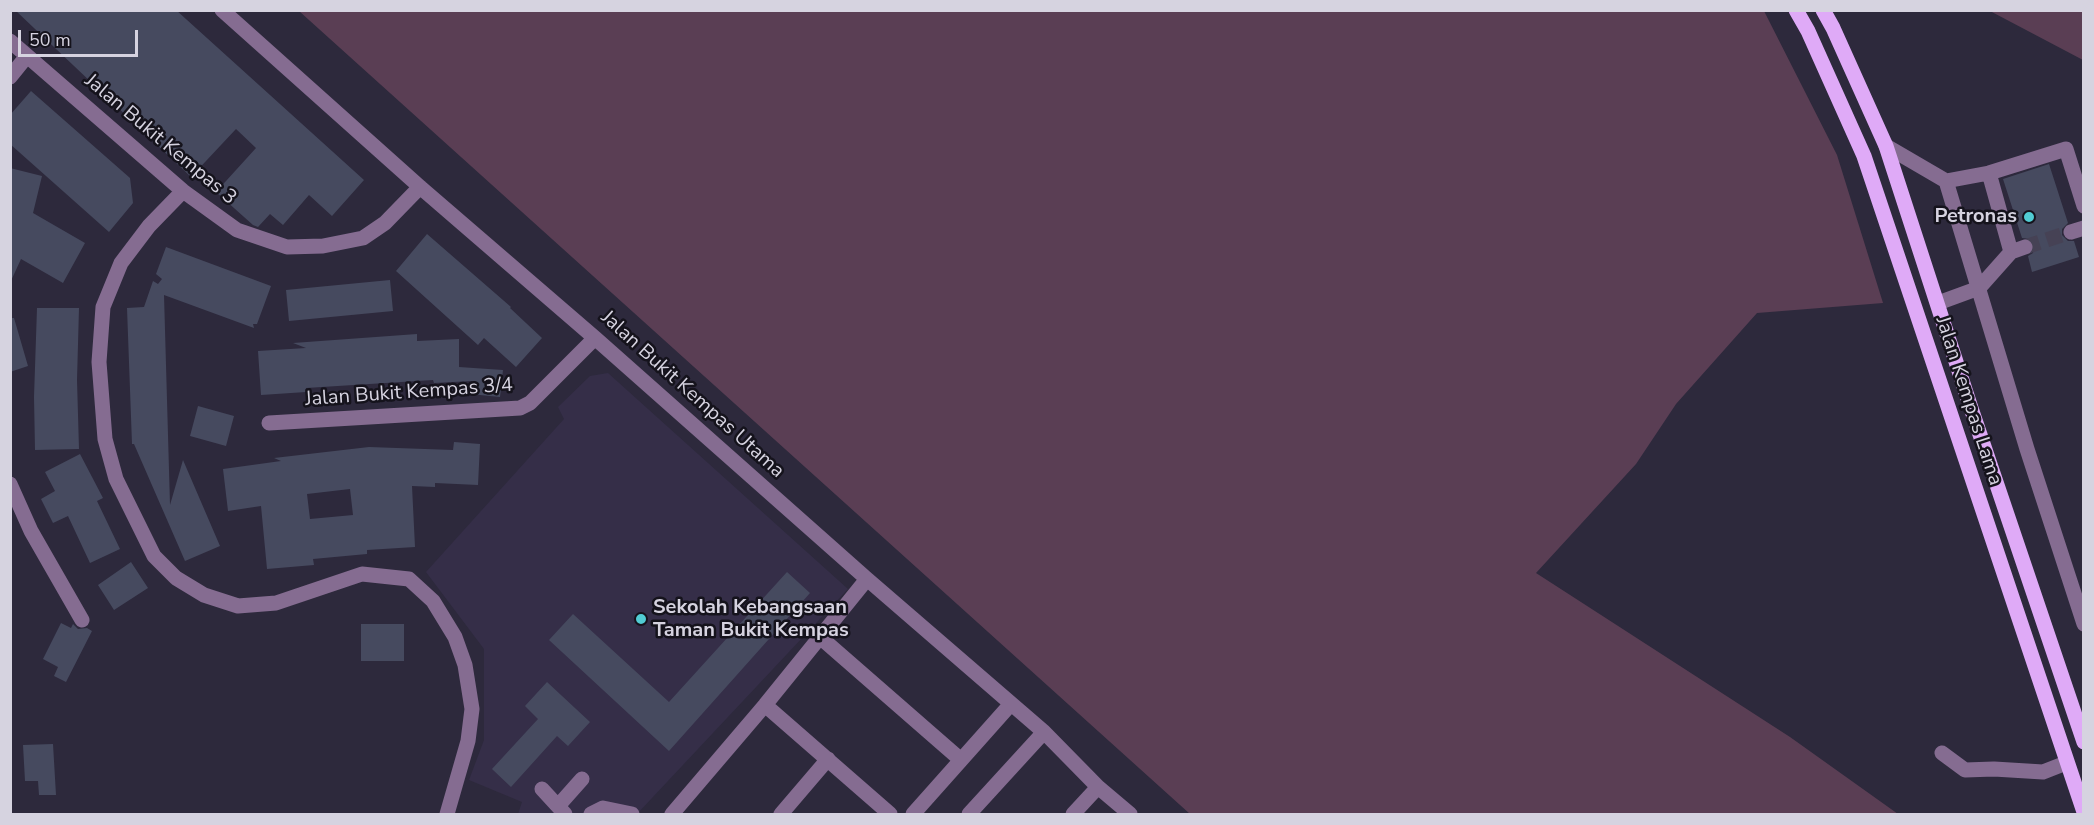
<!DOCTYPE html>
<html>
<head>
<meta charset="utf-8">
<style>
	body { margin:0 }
	#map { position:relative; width:2094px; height:825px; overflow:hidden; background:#2d293c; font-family:"Nunito Sans",sans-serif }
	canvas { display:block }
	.frame { position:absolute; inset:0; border:12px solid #d6d3e0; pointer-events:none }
	.scale { position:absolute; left:18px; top:30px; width:120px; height:27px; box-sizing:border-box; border:3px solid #d6d3e0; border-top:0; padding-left:8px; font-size:18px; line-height:21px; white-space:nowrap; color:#d6d3e0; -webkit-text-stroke:4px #15131c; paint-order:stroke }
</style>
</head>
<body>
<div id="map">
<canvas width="2094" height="825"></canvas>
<div class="frame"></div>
<div class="scale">50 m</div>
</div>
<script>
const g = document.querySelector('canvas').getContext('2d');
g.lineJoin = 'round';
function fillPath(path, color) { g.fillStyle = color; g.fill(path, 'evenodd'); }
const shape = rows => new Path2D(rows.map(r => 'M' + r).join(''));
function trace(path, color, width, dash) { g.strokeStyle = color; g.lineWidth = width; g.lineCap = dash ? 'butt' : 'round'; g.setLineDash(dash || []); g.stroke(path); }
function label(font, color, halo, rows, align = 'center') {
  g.font = font + ' "Nunito Sans",sans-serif'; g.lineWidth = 5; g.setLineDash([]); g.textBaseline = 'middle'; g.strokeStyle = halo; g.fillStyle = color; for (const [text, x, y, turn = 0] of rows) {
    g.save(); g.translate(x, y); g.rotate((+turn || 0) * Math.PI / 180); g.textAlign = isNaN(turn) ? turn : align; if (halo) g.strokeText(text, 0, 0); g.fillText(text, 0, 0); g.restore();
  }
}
const built = shape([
	[608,373,848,589,637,814,518,814,522,802,469,780,484,740,484,649,426,572,564,419,558,407,590,376]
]);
const green = shape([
	[299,11,1764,11,1837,155,1883,303,1757,313,1676,404,1636,464,1536,573,1790,737,1898,814,1190,814],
	[1990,11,2083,11,2083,60]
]);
const building = shape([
	[15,10,176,10,364,180,332,216,309,195,283,225,270,214,258,227,253,225,216,192,256,148,236,129,191,177],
	[31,91,130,178,133,203,109,232,10,144,10,115],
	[2049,164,2068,223,2062,229,2062,235,2068,241,2074,241,2079,257,2032,272,2028,256,2033,253,2034,244,2031,239,2022,238,2003,179],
	[10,168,42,176,33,213,85,243,63,283,21,259,10,283],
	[427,234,511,307,510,308,542,338,516,367,484,338,478,345,396,271],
	[166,247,271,286,257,324,253,324,254,328,164,295,170,505,183,460,220,546,185,561,134,444,132,444,127,308,144,307,153,281,158,284,162,279,156,274],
	[390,280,393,311,289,321,286,290],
	[37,308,79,308,77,380,79,449,35,450,34,397],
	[10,318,14,318,28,366,10,372],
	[417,334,417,341,459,339,459,367,503,370,500,397,470,394,472,381,434,383,433,380,306,388,306,392,261,395,258,351,306,348,293,343],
	[198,406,234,416,226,446,190,436],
	[454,442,480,444,478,485,435,483,435,487,412,486,415,547,367,550,367,554,313,559,314,565,267,569,261,506,228,511,223,469,281,461,274,458,369,447,453,450],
	[350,489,353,515,310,519,307,494],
	[80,454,103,498,97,501,120,549,90,563,68,516,53,523,41,499,55,491,45,472],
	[131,562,148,588,114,610,98,585],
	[787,572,810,593,669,751,549,640,573,614,669,702],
	[61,623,71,628,73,624,78,629,87,628,92,631,66,682,54,676,58,667,43,659],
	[361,624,404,624,404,661,361,661],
	[547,682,590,722,568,746,557,736,511,787,492,769,538,719,525,706],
	[53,744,56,795,39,795,38,781,25,781,23,745]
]);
const minorTunnel = shape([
	[2025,247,2071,232]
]);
const minor = shape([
	[222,10,420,187,595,338,867,579,1044,732,1098,787,1130,814],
	[10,41,183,191,237,230,287,247,323,246,363,238,385,223,420,187],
	[10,77,27,56],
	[1886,146,1946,181,1989,173,2066,149,2084,206],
	[1989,173,2011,252],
	[1946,181,2027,449,2084,624],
	[183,191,149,226,121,263,103,307,99,362,105,439,116,479,154,556,176,578,204,595,238,606,276,603,362,574,409,579,433,601,455,637,465,665,472,709,468,741,447,814],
	[2071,232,2084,228],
	[1938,303,1979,288,2011,252,2025,247],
	[269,423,520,408,530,403,595,338],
	[10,484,31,531,82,620],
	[820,637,961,760],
	[765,705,890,814],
	[1942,753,1965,770,1994,769,2043,772,2066,763],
	[542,789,565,814],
	[558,806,582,779],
	[591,814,603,808,632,814],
	[672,814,765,705,867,579],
	[781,814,828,759],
	[913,814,1010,705],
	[969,814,1044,732],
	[1073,814,1098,787]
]);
const major = shape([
	[1796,10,1808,31,1864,156,2084,812],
	[1823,10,1833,28,1886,146,1972,411,2084,742]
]);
const markers = [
	[2029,217,6,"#51ccd3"],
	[641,619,6,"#51ccd3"]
];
const streetNames = [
	["Jalan Bukit Kempas 3",160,140,40],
	["Jalan Bukit Kempas 3/4",409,393,-4],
	["Jalan Bukit Kempas Utama",692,395,42],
	["Jalan Kempas Lama",1968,401,72]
];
const poiNames = [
	["Petronas",2017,217],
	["Sekolah Kebangsaan",653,608,"left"],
	["Taman Bukit Kempas",653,631,"left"]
];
fillPath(built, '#352e48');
fillPath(green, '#5a3e54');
fillPath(building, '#464a5f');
trace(minorTunnel, '#464255', 15, [15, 8]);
trace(minor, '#856c91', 15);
trace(major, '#dfaaf7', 15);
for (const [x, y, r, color] of markers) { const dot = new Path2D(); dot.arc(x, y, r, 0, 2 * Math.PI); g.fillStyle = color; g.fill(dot); trace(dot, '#15131c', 2); }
label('20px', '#d6d3e0', '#15131c', streetNames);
label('bold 20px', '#d6d3e0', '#15131c', poiNames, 'right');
</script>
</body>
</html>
